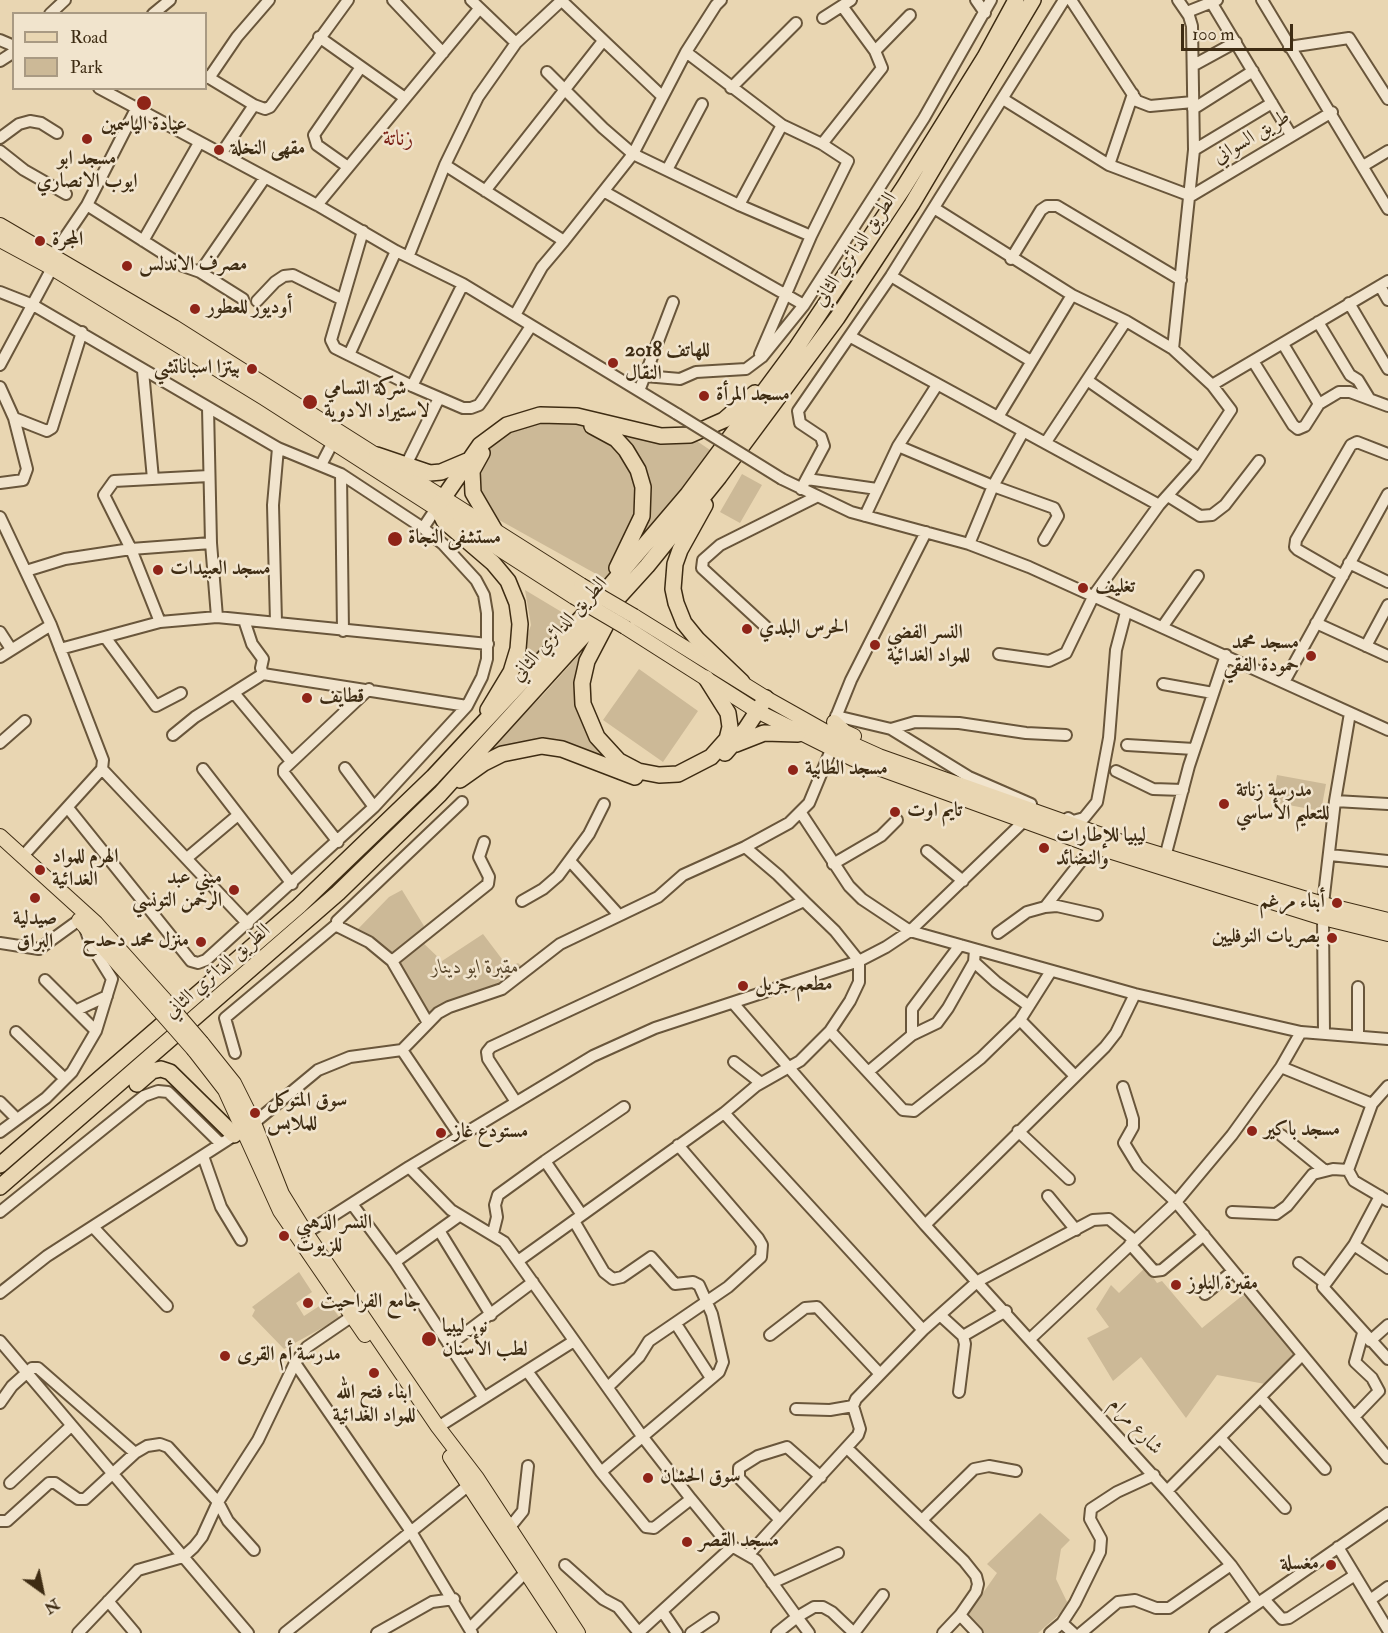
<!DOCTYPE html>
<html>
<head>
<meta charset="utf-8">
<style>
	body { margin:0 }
	#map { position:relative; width:1388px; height:1633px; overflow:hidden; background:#e9d6b2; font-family:"IM FELL Double Pica",serif }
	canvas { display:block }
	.legend { position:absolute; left:12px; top:12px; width:195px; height:78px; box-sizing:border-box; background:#f1e4cd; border:2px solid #a99a83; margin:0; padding:8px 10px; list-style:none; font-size:18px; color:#3e2c13 }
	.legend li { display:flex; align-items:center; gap:12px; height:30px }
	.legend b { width:30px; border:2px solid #a99a83 }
	.north { position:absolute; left:12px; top:1561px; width:60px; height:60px; -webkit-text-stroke:4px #f1e4cd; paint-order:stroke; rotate:147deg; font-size:16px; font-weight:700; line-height:24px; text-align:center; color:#3e2c13 }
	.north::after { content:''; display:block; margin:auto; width:21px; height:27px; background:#3e2c13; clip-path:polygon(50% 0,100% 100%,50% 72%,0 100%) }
	.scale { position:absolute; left:1181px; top:24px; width:112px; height:27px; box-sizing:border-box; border:3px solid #3e2c13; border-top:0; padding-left:8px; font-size:18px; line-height:21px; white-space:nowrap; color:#3e2c13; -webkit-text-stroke:4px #f1e4cd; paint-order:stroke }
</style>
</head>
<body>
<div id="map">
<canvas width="1388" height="1633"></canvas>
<ul class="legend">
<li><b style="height:8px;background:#e9d6b2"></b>Road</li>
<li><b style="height:16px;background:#ccb997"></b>Park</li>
</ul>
<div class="north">N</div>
<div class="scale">100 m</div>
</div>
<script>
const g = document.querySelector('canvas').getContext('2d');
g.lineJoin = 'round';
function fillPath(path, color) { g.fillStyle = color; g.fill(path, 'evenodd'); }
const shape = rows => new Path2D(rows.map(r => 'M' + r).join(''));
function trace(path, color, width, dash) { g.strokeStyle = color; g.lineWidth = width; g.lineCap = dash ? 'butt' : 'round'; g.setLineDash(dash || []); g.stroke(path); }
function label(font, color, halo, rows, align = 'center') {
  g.font = font + ' "IM FELL Double Pica",Amiri,serif'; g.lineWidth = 5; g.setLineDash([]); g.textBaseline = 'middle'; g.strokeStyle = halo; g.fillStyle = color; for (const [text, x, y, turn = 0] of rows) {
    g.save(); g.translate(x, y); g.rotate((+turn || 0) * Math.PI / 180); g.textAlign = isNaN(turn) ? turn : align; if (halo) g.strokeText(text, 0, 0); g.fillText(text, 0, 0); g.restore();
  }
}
const green = shape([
	[560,420,601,429,688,435,713,452,716,459,607,580,483,511,477,501,477,460,486,448,511,430,525,425],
	[742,474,762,485,740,523,720,512],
	[525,590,570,617,511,684,531,625],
	[603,628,581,703,619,761,542,746,462,775,543,695],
	[639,669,698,711,663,762,603,720],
	[1277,775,1326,784,1321,811,1272,802],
	[402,890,424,926,418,938,442,961,483,934,508,967,518,963,526,970,514,979,428,1016,399,961,357,930,389,897],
	[1146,1267,1157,1283,1162,1281,1202,1328,1243,1295,1264,1314,1297,1354,1265,1384,1217,1375,1186,1418,1141,1357,1113,1381,1087,1338,1109,1327,1096,1309,1111,1285,1119,1293],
	[299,1272,312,1292,296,1303,304,1316,327,1301,340,1318,284,1349,252,1316,255,1310,252,1307],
	[1040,1513,1070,1540,1061,1549,1056,1579,1069,1606,1038,1633,984,1633,966,1617,997,1573,987,1564]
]);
const minor = shape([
	[393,0,443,53],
	[471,0,516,43],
	[976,0,985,13],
	[1071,0,1137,101,1150,106,1193,102],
	[1262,0,1388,209],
	[562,1,662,96],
	[1211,2,1291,135],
	[1187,12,1217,0],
	[50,14,65,0],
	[153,14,170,0],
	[823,18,851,0],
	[319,37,405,98],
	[0,40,14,46],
	[1289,47,1349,38,1388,99],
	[875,51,910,15],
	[686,52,782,125,822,144,848,161,811,236,760,354],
	[0,61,14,52],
	[1194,65,1236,42],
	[547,72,603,128,633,154,739,205,811,236],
	[206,76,254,105,265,109,270,107,348,0],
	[209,78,237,37,269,0],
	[99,88,317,205,396,251,463,284,677,414],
	[731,88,796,23],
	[1003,99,1109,165,1191,196,1332,112],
	[1193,109,1253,71],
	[0,138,19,124,30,121,41,123,57,133],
	[822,144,882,68,875,51,842,6],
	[1194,150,1272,103],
	[0,151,24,170,66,194],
	[221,154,254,105],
	[445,165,564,241,633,154,686,52,716,5,721,0],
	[1109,165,1133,94],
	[1363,166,1388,151],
	[348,167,317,145,314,135,361,67],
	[667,170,702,104],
	[485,191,603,41],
	[605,192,804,305],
	[87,205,183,266,200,272,264,179],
	[317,205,479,9],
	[739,205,782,125],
	[934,208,1072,295,1126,321,1173,349,1212,385,1231,410,1194,466,1159,505,1094,595,1066,653,1049,661,999,654],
	[143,241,199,143],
	[396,251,349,355,412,386,463,408,471,408,479,405,484,398,531,326],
	[53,255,87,205,136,109],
	[409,255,445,165,478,97,516,43,562,0],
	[1011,259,1041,210,1047,206,1057,206,1181,280],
	[200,272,243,299],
	[891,276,1031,361],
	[1380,286,1388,300],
	[0,292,33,305,278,448,341,474,423,528,443,544,476,580,484,595,487,613,487,659,482,677,467,706,374,807,206,960,198,963,191,961,68,808],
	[257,301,275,282,284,276,293,275,341,299],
	[1349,303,1388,369],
	[515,315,542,267,564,241],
	[1318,322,1350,375,1358,380,1369,398],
	[851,337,1159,505],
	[1283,344,1319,404],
	[1173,349,1194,150,1192,26,1189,16,1178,0],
	[349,355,335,348,331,340,363,231],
	[1253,361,1293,425,1298,429,1305,426,1319,404,1339,392,1350,392,1388,406],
	[0,365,52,268],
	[143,371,153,479],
	[645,376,680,379,696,372,746,369,762,357,804,305,924,118,991,0],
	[1087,380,1199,458],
	[1212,385,1388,281],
	[412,386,463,284],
	[0,387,14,418,27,469,23,480,0,483],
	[639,391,673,302],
	[208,408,211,543,217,617],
	[998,417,1072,295],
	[14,418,47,431,52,428,82,332],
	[1046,442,1126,321],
	[898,446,937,385],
	[407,463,439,398],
	[321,465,333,442],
	[341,474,343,631],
	[782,479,851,512,969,544,1029,567,1388,730],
	[807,479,877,489],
	[801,489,824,446,821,437,800,423,798,411,891,276,1064,0],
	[1168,496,1200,516,1212,515,1225,505,1259,461],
	[865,516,898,446,993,486,1054,508,1058,516,1044,540],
	[0,517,51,625],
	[423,528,437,507],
	[969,544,993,486,1023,432],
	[1349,563,1388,582],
	[26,571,65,559,131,549,211,543],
	[1343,576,1298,550,1295,547,1296,540,1351,445,1357,442,1388,454],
	[244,620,252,644,263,659,261,668,263,674],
	[160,622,131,549,104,495,114,481,209,476],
	[276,622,273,505,278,448],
	[1316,623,1388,656],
	[1163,626,1198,576],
	[766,627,702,568,703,560,720,545,816,497],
	[0,632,11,649],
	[105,637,156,706,181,693],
	[1366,646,1388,605],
	[60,649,160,622,217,617,488,644],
	[0,657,51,625,103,760,102,769,23,856],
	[1284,682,1388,494],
	[1163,684,1213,693],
	[234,693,290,760],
	[836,716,891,729,969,777,1031,804],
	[834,722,851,680,926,532],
	[891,729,915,722,959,723,1026,733,1066,735],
	[173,735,195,717,263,674,467,706],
	[0,743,25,721],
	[1127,745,1194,749],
	[345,768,374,807],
	[102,769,248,924],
	[203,769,292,884],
	[1116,771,1153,789,1183,790],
	[1335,801,1388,804],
	[801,813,849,886,862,899,910,931,1135,994,1301,1032,1388,1039],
	[1068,818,1073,821,1084,818,1097,802,1109,738,1116,650,1126,612],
	[338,842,284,773,284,769,369,689],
	[745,847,778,875,804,901],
	[927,851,963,881],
	[1330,855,1388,861],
	[1165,857,1189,766,1226,655],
	[187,858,238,815],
	[570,861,618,914],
	[833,864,881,836,897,820],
	[522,901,543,889,558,876,589,834,604,804],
	[1323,904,1335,801,1350,713],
	[1045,907,1093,846],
	[1323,918,1324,1033],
	[998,933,1027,912,1045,907,1057,906,1097,915],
	[0,943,39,949,79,920],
	[392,961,369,942,339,927,337,921,462,802],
	[974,962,996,982,1029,1006],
	[45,980,96,1031],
	[1358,987,1358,1036],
	[733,1003,925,1225,1167,1491,1231,1565,1258,1603],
	[77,1010,107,996],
	[1020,1020,1074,1075],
	[428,1023,392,961,488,884,489,877,479,857,484,842],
	[830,1031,903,1110,914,1111,981,1058,1020,1020,1051,971],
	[16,1032,65,1079],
	[912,1035,937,1023,948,1008,974,962,975,950],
	[402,1050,460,1136],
	[235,1053,225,1018,337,924],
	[734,1062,761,1083],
	[1281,1067,1372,1104],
	[868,1072,912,1035,912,1009,960,945],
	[1388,1086,1372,1104,1348,1170,1354,1181,1388,1201],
	[1123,1087,1133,1119,1133,1127,1124,1143,1138,1166,1176,1202,1388,1458],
	[0,1102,17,1119],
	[516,1102,488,1059,487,1052,491,1047,804,901,835,931,859,961,859,982,850,1001,830,1031,800,1061,756,1086,724,1113,518,1261],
	[724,1113,923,1330],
	[254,1123,318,1070,350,1057,402,1050,438,1013,449,1007,502,989,560,944,658,897,683,875,745,847,789,823,809,803,831,750],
	[1018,1131,1069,1179],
	[0,1132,46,1098,72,1072,96,1031,112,979,91,945,86,931],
	[1281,1135,1324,1170],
	[203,1156,221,1207,241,1240],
	[545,1161,624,1107],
	[409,1167,451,1210,504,1242,642,1436,691,1499,728,1544,756,1560,797,1617,777,1633],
	[1048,1196,1076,1230],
	[1380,1196,1354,1245,1323,1287,1388,1359],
	[352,1204,395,1262,484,1398],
	[0,1212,144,1096,158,1091,168,1092,221,1144],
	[1232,1212,1276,1214,1287,1206,1313,1174,1333,1169,1348,1170],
	[574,1221,604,1272,613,1279,622,1277,651,1257,675,1284,693,1282,699,1285,712,1314,723,1362,719,1372,601,1472],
	[925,1225,1105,1047,1116,1033,1135,994],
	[94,1228,167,1306],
	[440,1232,491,1315],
	[306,1233,409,1167,593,1056,655,1028,859,961,886,947,910,931,1022,823],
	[493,1233,497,1217,495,1205,498,1195,545,1161,582,1215],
	[1130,1244,1154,1271,1162,1270,1204,1235],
	[1354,1245,1388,1268],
	[395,1262,459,1216],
	[1299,1263,1325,1283],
	[0,1293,47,1256,238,1133],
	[1205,1294,1233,1271],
	[940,1315,963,1336,965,1344,959,1392],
	[676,1324,711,1378],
	[770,1335,805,1308,817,1307,880,1374],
	[963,1336,1006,1311],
	[1031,1338,1176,1202,1232,1135,1281,1067,1301,1032],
	[0,1341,248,1633],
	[1370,1341,1388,1325],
	[449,1345,533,1282],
	[295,1363,410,1530,472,1633],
	[527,1371,601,1472,646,1527,654,1528,691,1499],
	[608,1387,639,1357,649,1341,728,1287,761,1257,762,1245,758,1238,678,1145],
	[1261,1398,1325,1469],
	[0,1403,12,1386,32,1368,38,1368,135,1453],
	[796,1409,830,1410,853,1406],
	[1354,1417,1379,1391,1372,1378,1355,1362,1363,1333],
	[438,1427,574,1341],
	[1221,1439,1285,1508],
	[848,1449,964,1561,976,1576,978,1584,976,1592,960,1615,943,1633],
	[10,1483,71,1426],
	[1167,1491,1302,1355],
	[780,1520,739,1478,739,1468,758,1456,787,1447,821,1477],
	[922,1520,974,1469,989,1466,1016,1471],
	[0,1521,7,1521,49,1483,55,1483,78,1499,85,1499,135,1453,147,1446,160,1444,168,1447,218,1502,228,1521,254,1550],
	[510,1527,523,1511,528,1466],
	[1338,1547,1388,1630],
	[749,1554,858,1435,860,1429,853,1406,856,1399,923,1330,978,1281,1093,1220,1109,1219,1134,1240],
	[565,1565,603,1599,618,1607,639,1633],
	[772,1583,838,1553],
	[1264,1599,1282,1619,1289,1618,1355,1575],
	[1370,1600,1388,1587],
	[108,1601,135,1633],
	[662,1611,677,1633],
	[960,1615,977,1633],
	[1062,1623,1073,1633],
	[470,1628,527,1571],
	[78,1633,138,1570,183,1557,194,1547,202,1537,218,1502,258,1440,295,1363,307,1347,351,1317],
	[285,1633,469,1485],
	[377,1633,432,1602,454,1599],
	[638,1633,732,1547],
	[691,1633,713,1618],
	[809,1633,797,1617,814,1607,823,1607,832,1612,853,1632],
	[854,1633,883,1595],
	[1050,1633,1062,1623,1075,1603,1100,1552,1101,1539,1090,1519,1091,1509,1117,1492,1154,1475],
	[1081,1633,1118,1602,1135,1600,1156,1608,1169,1608,1231,1565],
	[1215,1633,1388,1513]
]);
const major = shape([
	[0,225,174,327,581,585],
	[0,240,52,268,264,398,574,597],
	[634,616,766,698,830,734,879,756,1139,848,1323,904,1388,920],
	[625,627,757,711,853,759,1093,846,1323,918,1388,934],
	[834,722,845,732,854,736],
	[0,836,96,923,165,1000],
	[79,920,157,1008],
	[202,1043,234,1083,254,1123,282,1194,306,1233,438,1427,477,1478,578,1633],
	[194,1050,225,1090,280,1211,365,1335],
	[450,1457,566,1633]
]);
const highway = shape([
	[592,426,616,439,626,450,638,470,643,487,642,516,617,568],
	[482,453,472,471,473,493,494,529],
	[377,455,430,473,441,472,467,461],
	[705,505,680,550,675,564,673,589,676,603,684,623,697,639,742,682],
	[609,619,587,661,582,683,583,704,597,737,619,761,638,771,659,775,678,774,711,757,727,739,730,727,728,713,706,678],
	[488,710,511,672,518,649,520,624,517,603,508,581,493,563,444,521,437,507,480,445,507,425,540,415,577,416,661,436,690,435,724,420,755,393],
	[736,744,764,733,798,734],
	[725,753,745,730,766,698],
	[460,780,484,763,502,754,542,746,562,749,635,777],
	[137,1084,152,1071,161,1069,170,1072,234,1135],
	[0,1165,299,906,433,777,596,602,688,494,797,347,904,187,985,57,1016,0],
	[0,1187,338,893,440,794,647,566,719,477,837,318,912,204,1033,0]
]);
const minorBridge = shape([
	[677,414,782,479]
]);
const majorBridge = shape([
	[581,585,634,616],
	[574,597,625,627],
	[165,1000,202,1043],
	[157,1008,194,1050]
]);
const markers = [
	[144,103,8,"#8f2418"],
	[87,139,6,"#8f2418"],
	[219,150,6,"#8f2418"],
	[40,241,6,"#8f2418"],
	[127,266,6,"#8f2418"],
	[195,309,6,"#8f2418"],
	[613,363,6,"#8f2418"],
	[252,369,6,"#8f2418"],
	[704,396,6,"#8f2418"],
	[310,402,8,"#8f2418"],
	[395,539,8,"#8f2418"],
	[158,570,6,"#8f2418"],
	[1083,588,6,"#8f2418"],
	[747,629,6,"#8f2418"],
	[875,645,6,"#8f2418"],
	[1311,656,6,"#8f2418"],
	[307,698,6,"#8f2418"],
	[793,770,6,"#8f2418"],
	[1224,804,6,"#8f2418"],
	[895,812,6,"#8f2418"],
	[1044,848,6,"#8f2418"],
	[40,870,6,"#8f2418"],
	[234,890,6,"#8f2418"],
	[35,898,6,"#8f2418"],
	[1337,903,6,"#8f2418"],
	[1332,938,6,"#8f2418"],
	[201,942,6,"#8f2418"],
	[743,986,6,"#8f2418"],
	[255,1113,6,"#8f2418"],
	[1252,1131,6,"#8f2418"],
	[441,1133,6,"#8f2418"],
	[284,1236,6,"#8f2418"],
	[1176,1285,6,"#8f2418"],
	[308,1303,6,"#8f2418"],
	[429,1339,8,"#8f2418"],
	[225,1356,6,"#8f2418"],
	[374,1373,6,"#8f2418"],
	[648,1478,6,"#8f2418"],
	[687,1542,6,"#8f2418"],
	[1331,1565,6,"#8f2418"]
];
const poiNames = [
	["عيادة الياسمين",144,126,"center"],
	["مقهى النخلة",231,150],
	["مسجد ابو",87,160,"center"],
	["ايوب الانصاري",87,183,"center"],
	["المجرة",52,241],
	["مصرف الاندلس",139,266],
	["أوديور للعطور",207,309],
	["2018 للهاتف",625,352],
	["النقال",625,375],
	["بيتزا اسباناتشي",240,369,"right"],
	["شركة التسامي",324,390],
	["لاستيراد الادوية",324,413],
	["مسجد المرأة",716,396],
	["مستشفى النجاة",408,539],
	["مسجد العبيدات",170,570],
	["تغليف",1095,588],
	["الحرس البلدي",759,629],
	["النسر الفضي",887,634],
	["للمواد الغدائية",887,657],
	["مسجد محمد",1299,644,"right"],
	["حمودة الفقي",1299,667,"right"],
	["قطايف",319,698],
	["مسجد الطابية",805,770],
	["مدرسة زناتة",1236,792],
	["للتعليم الأساسي",1236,815],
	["تايم اوت",907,812],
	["ليبيا للإطارات",1056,837],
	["والنضائد",1056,860],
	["الهرم للمواد",52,858],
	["الغدائية",52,881],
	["مبني عبد",222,879,"right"],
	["الرحمن التونسي",222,902,"right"],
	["أبناء مرغم",1325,903,"right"],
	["صيدلية",35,920,"center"],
	["البراق",35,943,"center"],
	["بصريات النوفليين",1320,938,"right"],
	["منزل محمد دحدح",189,942,"right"],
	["مطعم جزيل",755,986],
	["سوق المتوكل",267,1102],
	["للملابس",267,1125],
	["مسجد باكير",1264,1131],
	["مستودع غاز",453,1133],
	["النسر الذهبي",296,1224],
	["للزيوت",296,1247],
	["مقبرة البلوز",1188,1285],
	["جامع الفراحيت",320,1303],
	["نور ليبيا",442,1328],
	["لطب الأسنان",442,1351],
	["مدرسة أم القرى",237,1356],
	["ابناء فتح الله",374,1394,"center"],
	["للمواد الغدائية",374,1417,"center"],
	["سوق الحشان",660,1478],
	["مسجد القصر",699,1542],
	["مغسلة",1319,1565,"right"]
];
const streetNames = [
	["طريق السواني",1252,138,-31],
	["الطريق الدائري الثاني",856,250,-56],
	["الطريق الدائري الثاني",560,630,-48],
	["الطريق الدائري الثاني",218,972,-41],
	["شارع مرام",1135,1427,48]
];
const parkNames = [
	["مقبرة ابو دينار",475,969]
];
const quarterNames = [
	["زناتة",398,140]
];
fillPath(green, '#ccb997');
trace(minor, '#69563b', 14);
trace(major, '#3e2c13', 16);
trace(highway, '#3e2c13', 18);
trace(minor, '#f1e4cd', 10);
trace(major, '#e9d6b2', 14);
trace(highway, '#e9d6b2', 15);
trace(minorBridge, '#69563b', 14, []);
trace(majorBridge, '#3e2c13', 16, []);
trace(minorBridge, '#f1e4cd', 10);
trace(majorBridge, '#e9d6b2', 14);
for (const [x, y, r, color] of markers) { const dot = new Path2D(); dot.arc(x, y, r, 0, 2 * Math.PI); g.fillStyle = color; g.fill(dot); trace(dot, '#f1e4cd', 2); }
label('bold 20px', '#3e2c13', '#f1e4cd', poiNames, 'left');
label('20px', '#3e2c13', '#f1e4cd', streetNames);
label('italic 20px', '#5a482d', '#f1e4cd', parkNames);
label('22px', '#7a1f14', '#f1e4cd', quarterNames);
</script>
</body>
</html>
